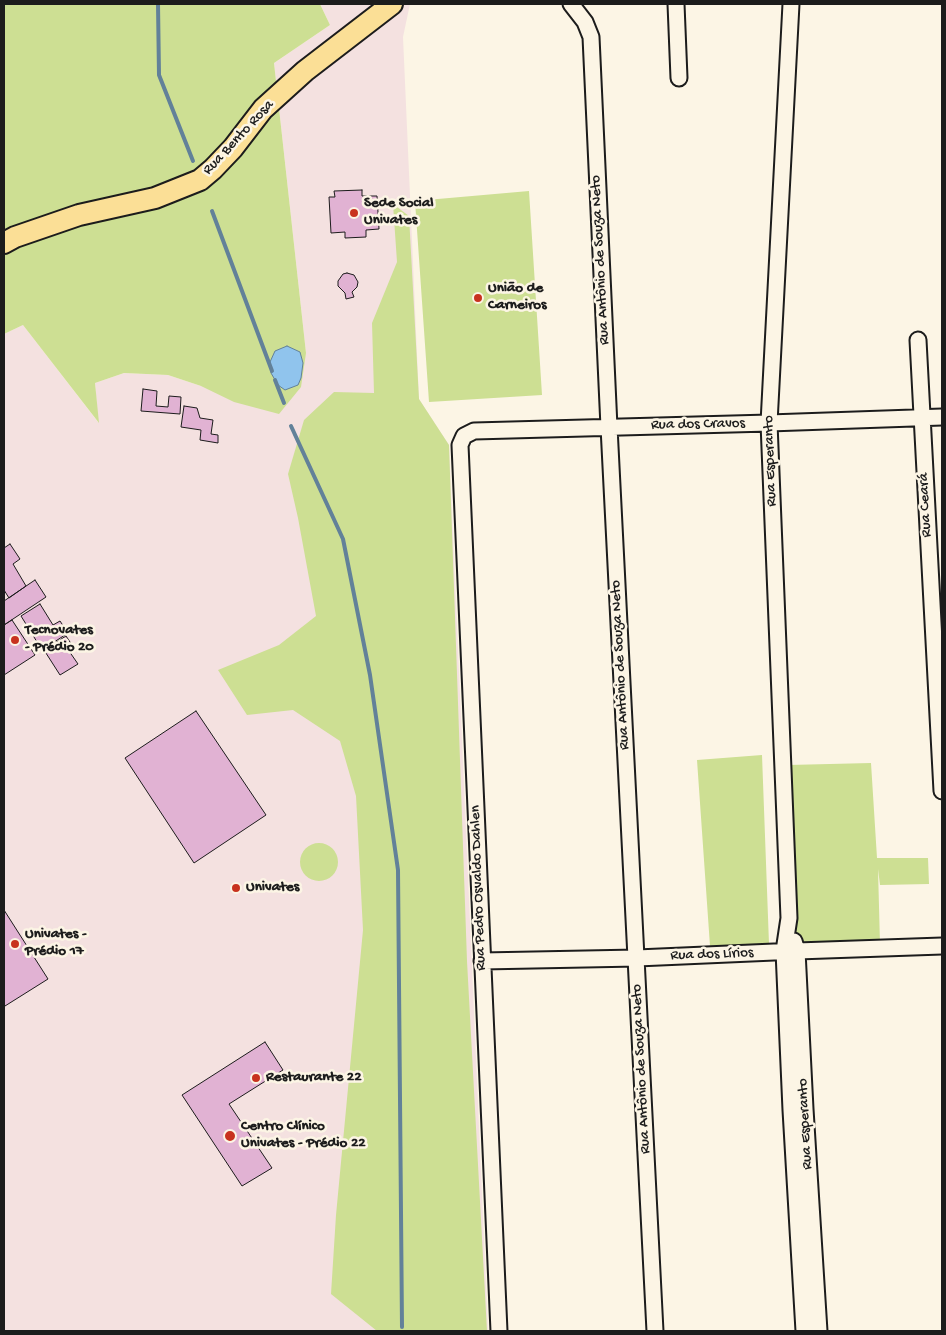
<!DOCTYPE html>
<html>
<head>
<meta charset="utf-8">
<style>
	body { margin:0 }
	#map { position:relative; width:946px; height:1335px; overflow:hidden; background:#fcf5e5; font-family:"Gochi Hand",sans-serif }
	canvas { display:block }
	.frame { position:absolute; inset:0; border:5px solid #1c1c1c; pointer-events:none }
</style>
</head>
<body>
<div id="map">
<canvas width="946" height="1335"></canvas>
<div class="frame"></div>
</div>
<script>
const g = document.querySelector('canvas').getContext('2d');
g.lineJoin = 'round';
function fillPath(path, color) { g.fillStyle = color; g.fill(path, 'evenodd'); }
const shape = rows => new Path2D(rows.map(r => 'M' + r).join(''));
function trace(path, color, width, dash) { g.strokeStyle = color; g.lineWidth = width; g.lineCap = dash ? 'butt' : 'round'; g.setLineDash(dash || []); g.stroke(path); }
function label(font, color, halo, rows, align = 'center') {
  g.font = font + ' "Gochi Hand",sans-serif'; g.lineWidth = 5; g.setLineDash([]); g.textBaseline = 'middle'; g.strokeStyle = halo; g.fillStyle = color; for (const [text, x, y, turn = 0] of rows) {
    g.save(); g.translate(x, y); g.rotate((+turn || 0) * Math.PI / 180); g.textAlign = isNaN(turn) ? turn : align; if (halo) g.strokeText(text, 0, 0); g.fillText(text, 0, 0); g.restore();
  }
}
const built = shape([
	[320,4,410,4,403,37,419,399,449,445,488,1331,4,1331,4,334,23,325,98,422,95,383,124,373,168,375,201,386,306,353,274,63,330,25]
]);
const green = shape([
	[4,4,320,4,330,25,274,63,306,353,301,387,279,414,234,402,201,386,168,375,124,373,95,383,99,423,23,325,4,334],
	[529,191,542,395,429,402,415,201],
	[393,204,409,216,419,399,449,445,467,961,487,1331,377,1331,331,1294,336,1215,363,930,356,796,340,741,293,710,247,715,218,670,279,645,316,616,298,518,288,474,304,420,334,392,374,393,372,323,397,262],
	[762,755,769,944,710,946,697,760],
	[871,763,877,858,928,858,929,884,880,885,878,869,880,944,796,947,788,765],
	'300 862a19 19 0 1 1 38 0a19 19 0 1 1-38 0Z'
]);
const water = shape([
	[287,346,300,352,303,363,301,378,298,385,285,390,278,385,271,373,270,362,275,351,287,346]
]);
const stream = shape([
	[158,4,159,75,193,161],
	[212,211,272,371],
	[275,380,284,403],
	[291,426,343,539,370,675,398,870,402,1327]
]);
const building = shape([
	[362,190,362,196,377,196,379,229,366,230,366,237,345,238,345,232,331,233,329,197,335,197,334,191,362,190],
	[347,273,354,275,358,282,357,287,352,292,354,297,346,299,345,293,338,286,338,281,343,274,347,273],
	[143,389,157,391,156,406,168,407,169,396,181,397,180,414,141,411,143,389],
	[184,406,197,408,200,418,213,420,211,434,218,435,218,443,200,440,201,430,181,427,184,406],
	[10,544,20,559,13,564,26,586,9,598,4,590,4,548,10,544],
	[35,580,46,597,4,625,4,601,35,580],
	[40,604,53,625,60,621,68,633,42,650,21,616,40,604],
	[12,620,35,655,4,675,4,625,12,620],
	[66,636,74,648,69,651,78,664,60,675,44,650,66,636],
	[196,711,266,815,194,863,125,758,196,711],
	[4,910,48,979,5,1006,4,1004,4,910],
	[265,1042,283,1070,229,1104,272,1168,242,1186,182,1095,265,1042]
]);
const minor = shape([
	[571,4,585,22,591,37,609,427,655,1331],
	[676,4,679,78],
	[791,4,769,423,789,918,784,951,791,1110,804,1331],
	[918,340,942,791],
	[794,941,797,951,805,1109,819,1331],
	[482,961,637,958,797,951,942,946],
	[499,1331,460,445,464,436,474,431,769,423,942,417]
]);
const major = shape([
	[4,243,15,237,79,215,155,198,200,180,213,169,233,148,263,109,305,71,392,4]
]);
const markers = [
	[354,213,5,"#c8321e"],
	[478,298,5,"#c8321e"],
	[15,640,5,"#c8321e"],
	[236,888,5,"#c8321e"],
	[15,944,5,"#c8321e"],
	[256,1078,5,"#c8321e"],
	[230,1136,6,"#c8321e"]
];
const streetNames = [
	["Rua Bento Rosa",239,138,-47],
	["Rua Antônio de Souza Neto",601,260,-93],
	["Rua dos Cravos",698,425,-1],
	["Rua Esperanto",771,461,-92],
	["Rua Ceará",926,505,-93],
	["Rua Antônio de Souza Neto",621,665,-93],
	["Rua Pedro Osvaldo Dahlen",479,888,-92],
	["Rua dos Lírios",712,955,-2],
	["Rua Antônio de Souza Neto",642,1069,-93],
	["Rua Esperanto",806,1124,-93]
];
const poiNames = [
	["Sede Social",364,204],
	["Univates",364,221],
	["União de",488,289],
	["Carneiros",488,306],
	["Tecnovates",25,631],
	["- Prédio 20",25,648],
	["Univates",246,888],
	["Univates -",25,935],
	["Prédio 17",25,952],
	["Restaurante 22",266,1078],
	["Centro Clínico",241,1127],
	["Univates - Prédio 22",241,1144]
];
fillPath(built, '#f4e1e0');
fillPath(green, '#cddf93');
fillPath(water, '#90c4ed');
trace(water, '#628199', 1);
trace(stream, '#628199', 4);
fillPath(building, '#e1b2d3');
trace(building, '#1c1c1c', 1);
trace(minor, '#1c1c1c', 19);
trace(major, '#1c1c1c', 24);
trace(minor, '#fcf5e5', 15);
trace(major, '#fbdf96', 20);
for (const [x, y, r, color] of markers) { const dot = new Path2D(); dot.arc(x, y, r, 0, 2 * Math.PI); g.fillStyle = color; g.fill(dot); trace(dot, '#fcf5e5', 2); }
label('15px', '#1c1c1c', '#fcf5e5', streetNames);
label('bold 15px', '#1c1c1c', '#fcf5e5', poiNames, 'left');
</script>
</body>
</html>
